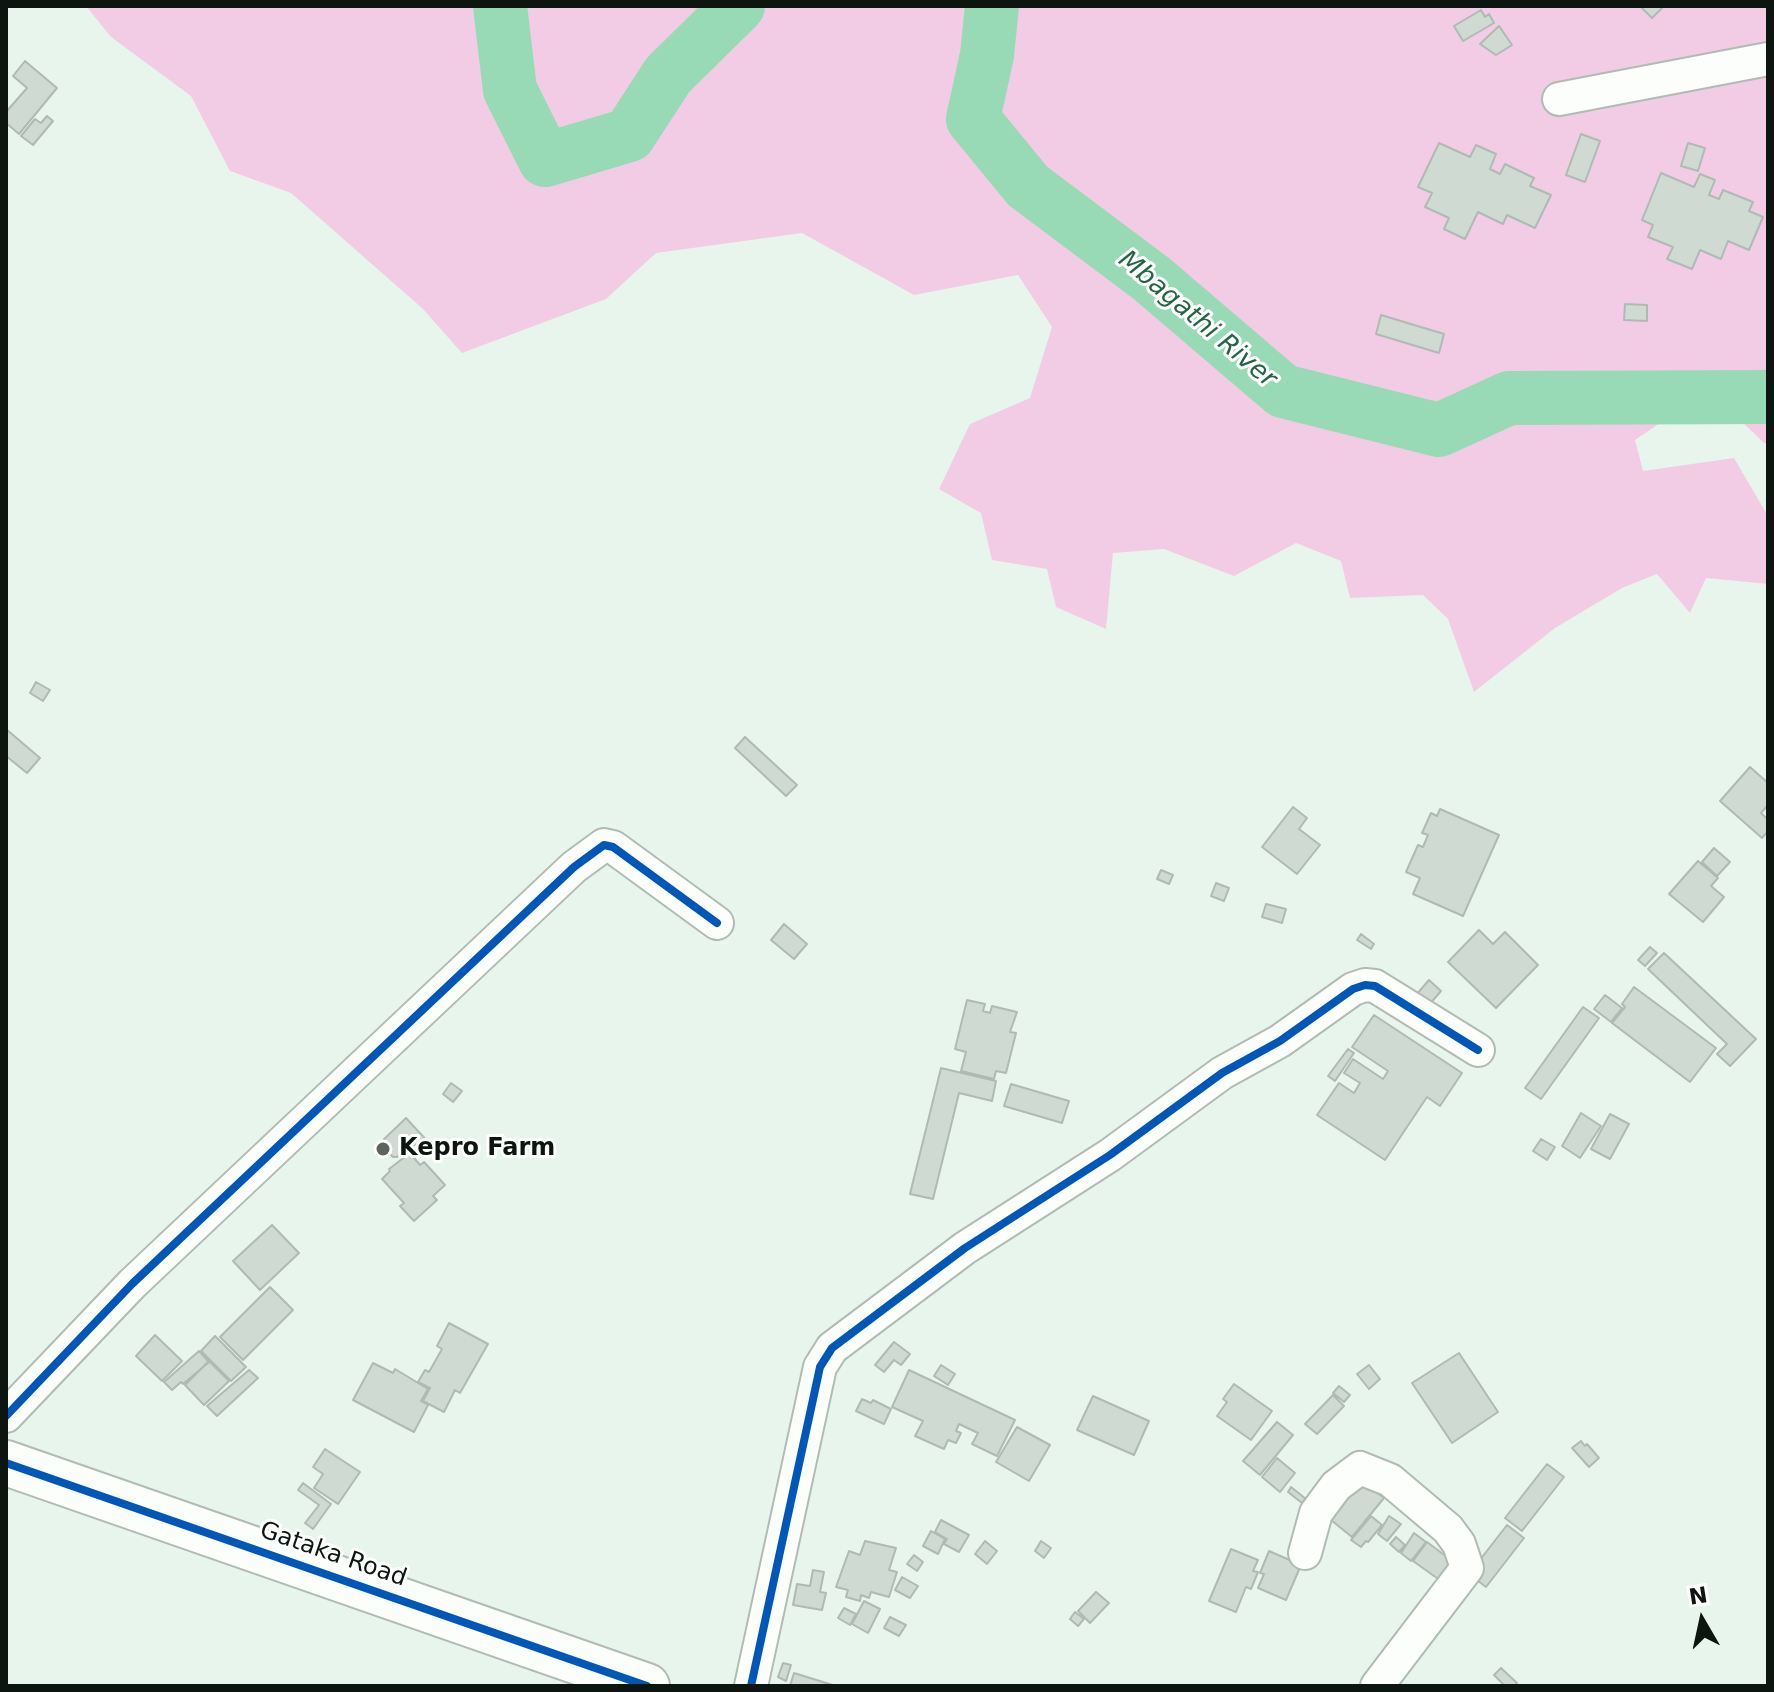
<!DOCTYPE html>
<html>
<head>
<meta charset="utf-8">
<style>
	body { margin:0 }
	#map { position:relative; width:1774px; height:1692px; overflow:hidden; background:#e8f5ed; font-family:"DejaVu Sans",sans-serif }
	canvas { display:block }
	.frame { position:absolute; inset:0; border:8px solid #0d1510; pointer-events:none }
	.north { position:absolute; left:1662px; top:1580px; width:80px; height:80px; -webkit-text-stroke:6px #fff; paint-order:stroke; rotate:351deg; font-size:22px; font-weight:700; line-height:32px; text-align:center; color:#0d1510 }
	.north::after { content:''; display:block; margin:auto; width:28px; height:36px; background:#0d1510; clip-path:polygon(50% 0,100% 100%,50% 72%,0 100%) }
</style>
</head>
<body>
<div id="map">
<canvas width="1774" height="1692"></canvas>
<div class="frame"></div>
<div class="north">N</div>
</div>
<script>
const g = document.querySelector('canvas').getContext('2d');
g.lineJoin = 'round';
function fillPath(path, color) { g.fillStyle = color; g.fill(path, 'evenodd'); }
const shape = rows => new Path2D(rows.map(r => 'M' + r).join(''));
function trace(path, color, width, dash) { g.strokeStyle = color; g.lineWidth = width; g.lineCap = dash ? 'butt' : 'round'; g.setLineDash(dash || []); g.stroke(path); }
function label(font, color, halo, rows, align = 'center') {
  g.font = font + ' "DejaVu Sans",sans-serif'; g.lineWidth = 6; g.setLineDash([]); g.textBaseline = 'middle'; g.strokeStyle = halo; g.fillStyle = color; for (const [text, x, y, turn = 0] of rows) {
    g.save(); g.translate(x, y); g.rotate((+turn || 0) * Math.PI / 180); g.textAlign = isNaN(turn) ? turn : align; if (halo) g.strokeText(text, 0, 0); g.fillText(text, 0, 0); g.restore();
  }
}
const green = shape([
	[86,6,1768,6,1768,443,1764,443,1693,375,1663,421,1635,440,1643,471,1734,458,1768,516,1768,584,1706,578,1690,613,1657,574,1622,588,1555,628,1474,692,1448,619,1423,595,1350,598,1341,561,1296,543,1234,576,1164,549,1113,553,1106,629,1056,607,1047,569,992,560,981,513,939,489,970,424,1030,398,1052,327,1018,275,914,295,802,233,656,253,606,299,462,353,423,309,291,193,230,171,191,96,111,37]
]);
const river = shape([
	[500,6,510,90,545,160,629,135,668,75,738,6],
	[992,6,987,55,973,119,1028,186,1152,279,1283,391,1439,430,1509,398,1768,397]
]);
const building = shape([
	[1640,6,1664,6,1652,18,1640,6],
	[1481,10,1485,17,1489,14,1494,23,1463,41,1454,26,1481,10],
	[1499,26,1512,45,1496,55,1480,44,1499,26],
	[25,61,57,88,19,134,6,123,6,112,27,88,13,76,25,61],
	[47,116,53,121,33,145,21,136,35,119,41,123,47,116],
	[1581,134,1600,141,1585,182,1566,175,1581,134],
	[1439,143,1470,157,1476,145,1496,154,1490,169,1500,174,1505,164,1534,178,1530,186,1551,195,1535,228,1507,215,1503,224,1478,212,1465,239,1444,229,1449,218,1425,207,1432,193,1418,187,1439,143],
	[1688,143,1705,148,1698,171,1681,166,1688,143],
	[1661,173,1694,187,1700,174,1715,180,1709,195,1719,199,1723,190,1753,202,1749,211,1763,217,1749,250,1728,241,1721,259,1700,250,1692,269,1667,259,1673,247,1648,237,1653,225,1642,220,1661,173],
	[1625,304,1647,305,1647,321,1624,320,1625,304],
	[1381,315,1444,334,1439,353,1376,334,1381,315],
	[36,682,50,690,43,701,30,693,36,682],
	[6,729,40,758,27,773,6,756,6,729],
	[745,737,797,785,786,796,735,748,745,737],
	[1750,767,1768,783,1768,805,1761,813,1768,820,1768,831,1762,838,1720,801,1750,767],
	[1293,807,1307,818,1299,829,1320,845,1297,874,1262,847,1293,807],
	[1440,809,1499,835,1463,916,1413,894,1420,878,1406,872,1418,845,1423,847,1428,835,1422,833,1431,813,1437,816,1440,809],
	[1714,848,1730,862,1717,876,1702,862,1714,848],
	[1698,861,1718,878,1711,886,1724,897,1703,922,1669,894,1698,861],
	[1161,870,1173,875,1169,884,1157,879,1161,870],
	[1216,883,1229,888,1224,901,1211,896,1216,883],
	[1266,904,1286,909,1282,923,1262,917,1266,904],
	[784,924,807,944,794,959,771,940,784,924],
	[1479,930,1493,944,1505,932,1538,965,1496,1008,1448,962,1479,930],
	[1361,934,1374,944,1371,949,1357,940,1361,934],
	[1650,947,1657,953,1645,966,1638,960,1650,947],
	[1664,953,1756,1039,1730,1066,1717,1054,1727,1044,1648,969,1664,953],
	[1429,980,1441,991,1428,1006,1416,995,1429,980],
	[1634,987,1716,1048,1690,1082,1612,1023,1625,1007,1622,1004,1634,987],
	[1605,995,1622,1008,1611,1022,1594,1009,1605,995],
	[967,1000,985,1004,983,1011,990,1013,992,1006,1017,1012,1010,1032,1016,1033,1006,1073,996,1071,994,1079,961,1071,966,1052,955,1049,967,1000],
	[1583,1007,1599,1018,1541,1099,1525,1088,1583,1007],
	[1374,1015,1462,1073,1440,1106,1427,1097,1385,1160,1317,1115,1339,1083,1354,1093,1360,1083,1344,1073,1353,1059,1383,1079,1388,1071,1352,1047,1374,1015],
	[1348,1049,1354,1053,1335,1081,1328,1076,1348,1049],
	[941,1068,996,1081,992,1101,959,1093,933,1199,910,1194,941,1068],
	[451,1083,462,1091,453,1102,443,1094,451,1083],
	[1011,1084,1069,1101,1062,1123,1004,1106,1011,1084],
	[1581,1113,1601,1126,1580,1158,1562,1146,1581,1113],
	[1610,1114,1629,1124,1610,1159,1591,1149,1610,1114],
	[406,1118,431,1145,423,1152,415,1144,409,1150,405,1146,404,1151,397,1157,393,1157,379,1144,406,1118],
	[1541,1139,1555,1147,1547,1160,1533,1151,1541,1139],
	[410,1153,420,1165,424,1162,445,1185,433,1196,437,1200,414,1221,400,1206,404,1203,382,1179,390,1171,389,1169,410,1153],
	[272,1225,299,1253,260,1290,233,1261,272,1225],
	[270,1287,293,1310,243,1360,220,1337,270,1287],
	[449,1323,488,1344,460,1393,455,1390,444,1412,423,1401,430,1388,418,1382,425,1370,429,1372,442,1349,437,1346,449,1323],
	[155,1335,182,1361,162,1381,136,1356,155,1335],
	[215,1336,246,1367,231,1381,201,1351,215,1336],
	[894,1342,910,1354,901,1365,894,1360,884,1372,875,1365,894,1342],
	[199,1351,209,1362,183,1384,181,1382,172,1390,164,1382,199,1351],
	[1459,1353,1498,1412,1452,1443,1412,1383,1459,1353],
	[209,1361,229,1381,204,1405,185,1385,209,1361],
	[373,1363,393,1373,395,1369,428,1389,421,1401,428,1405,414,1432,353,1400,373,1363],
	[941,1365,955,1374,948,1385,934,1376,941,1365],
	[1369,1365,1380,1379,1369,1389,1357,1374,1369,1365],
	[249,1370,258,1378,217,1416,207,1406,249,1370],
	[909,1370,1015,1420,997,1456,972,1444,978,1433,959,1424,956,1431,961,1433,956,1443,948,1440,944,1449,915,1436,923,1421,892,1407,909,1370],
	[1234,1384,1272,1411,1251,1440,1217,1416,1227,1402,1223,1399,1234,1384],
	[1339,1386,1350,1395,1344,1402,1333,1393,1339,1386],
	[1333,1395,1344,1406,1317,1434,1305,1424,1333,1395],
	[1093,1396,1149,1421,1134,1455,1077,1430,1093,1396],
	[862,1399,871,1403,873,1400,891,1409,884,1424,856,1411,862,1399],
	[1277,1422,1293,1435,1260,1475,1243,1461,1277,1422],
	[1017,1427,1050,1445,1029,1481,996,1462,1017,1427],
	[1581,1441,1585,1446,1587,1444,1599,1458,1589,1467,1572,1448,1581,1441],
	[325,1449,360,1472,338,1504,314,1488,323,1474,313,1467,325,1449],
	[1277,1458,1295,1473,1280,1492,1262,1477,1277,1458],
	[1547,1464,1564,1477,1522,1531,1505,1518,1547,1464],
	[1362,1481,1384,1498,1352,1537,1331,1520,1362,1481],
	[303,1483,331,1504,313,1529,305,1523,319,1505,298,1490,303,1483],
	[1291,1487,1306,1499,1302,1503,1288,1492,1291,1487],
	[1371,1516,1382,1525,1368,1542,1366,1541,1361,1547,1351,1540,1371,1516],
	[1389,1516,1401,1524,1387,1541,1378,1534,1389,1516],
	[941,1520,969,1535,959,1552,944,1544,947,1539,935,1532,941,1520],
	[1507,1525,1524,1538,1486,1587,1469,1574,1507,1525],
	[931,1531,945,1539,938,1554,923,1546,931,1531],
	[1414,1533,1426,1542,1411,1561,1401,1553,1414,1533],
	[1396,1537,1405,1545,1399,1552,1390,1544,1396,1537],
	[865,1541,896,1548,889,1570,897,1572,889,1597,871,1592,869,1598,861,1595,860,1601,846,1597,848,1590,836,1587,849,1551,860,1555,865,1541],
	[985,1541,997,1551,987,1564,975,1554,985,1541],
	[1041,1541,1051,1548,1044,1558,1035,1551,1041,1541],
	[1427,1542,1455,1563,1441,1581,1413,1561,1427,1542],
	[1231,1549,1258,1560,1253,1571,1258,1572,1251,1589,1246,1587,1236,1612,1209,1601,1231,1549],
	[1269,1551,1301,1565,1286,1600,1258,1588,1264,1574,1260,1573,1269,1551],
	[914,1555,923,1562,917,1571,907,1564,914,1555],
	[813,1570,824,1572,820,1592,826,1593,822,1610,793,1605,797,1584,810,1586,813,1570],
	[902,1577,918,1586,910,1598,895,1590,902,1577],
	[1096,1592,1109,1603,1090,1623,1078,1611,1096,1592],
	[864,1601,880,1609,868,1633,852,1624,864,1601],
	[844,1608,856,1614,850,1625,838,1618,844,1608],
	[1075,1612,1084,1619,1078,1626,1070,1619,1075,1612],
	[890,1617,906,1625,899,1636,884,1628,890,1617],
	[783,1663,791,1665,786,1681,778,1677,783,1663],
	[1501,1668,1517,1683,1514,1686,1505,1686,1494,1675,1501,1668],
	[794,1673,836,1686,790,1686,794,1673]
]);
const street = shape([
	[1559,99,1768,59],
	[6,1416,132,1284,574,867,604,845,613,847,717,923],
	[1305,1553,1316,1513,1336,1486,1360,1468,1390,1480,1448,1529,1459,1544,1467,1568,1377,1686],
	[751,1686,820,1367,832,1348,965,1248,1110,1155,1222,1073,1280,1041,1353,989,1365,985,1375,986,1478,1050]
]);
const secondary = shape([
	[6,1463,647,1686]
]);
const cycleway = shape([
	[6,1416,132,1284,574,867,604,845,613,847,717,923],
	[6,1463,647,1686],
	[751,1686,820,1367,832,1348,965,1248,1110,1155,1222,1073,1280,1041,1353,989,1365,985,1375,986,1478,1050]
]);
const markers = [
	[383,1149,8,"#5a635d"]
];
const poiNames = [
	["Kepro Farm",399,1149]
];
const streetNames = [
	["Gataka Road",333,1555,19]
];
const waterNames = [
	["Mbagathi River",1197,320,40]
];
fillPath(green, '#f2cce4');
trace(river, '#98dab6', 54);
fillPath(building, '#cfdad3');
trace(building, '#b0bab4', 2);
trace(street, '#b0bbb4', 36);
trace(secondary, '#b0bbb4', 48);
trace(street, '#fcfefc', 32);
trace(secondary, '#fcfefc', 44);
trace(cycleway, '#0057b8', 8);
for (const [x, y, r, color] of markers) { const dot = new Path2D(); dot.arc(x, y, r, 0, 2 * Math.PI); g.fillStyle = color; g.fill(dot); trace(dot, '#fff', 3); }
label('bold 24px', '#0d1510', '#fff', poiNames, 'left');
label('24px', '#0d1510', '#fff', streetNames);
label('italic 26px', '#226444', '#fff', waterNames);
</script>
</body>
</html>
